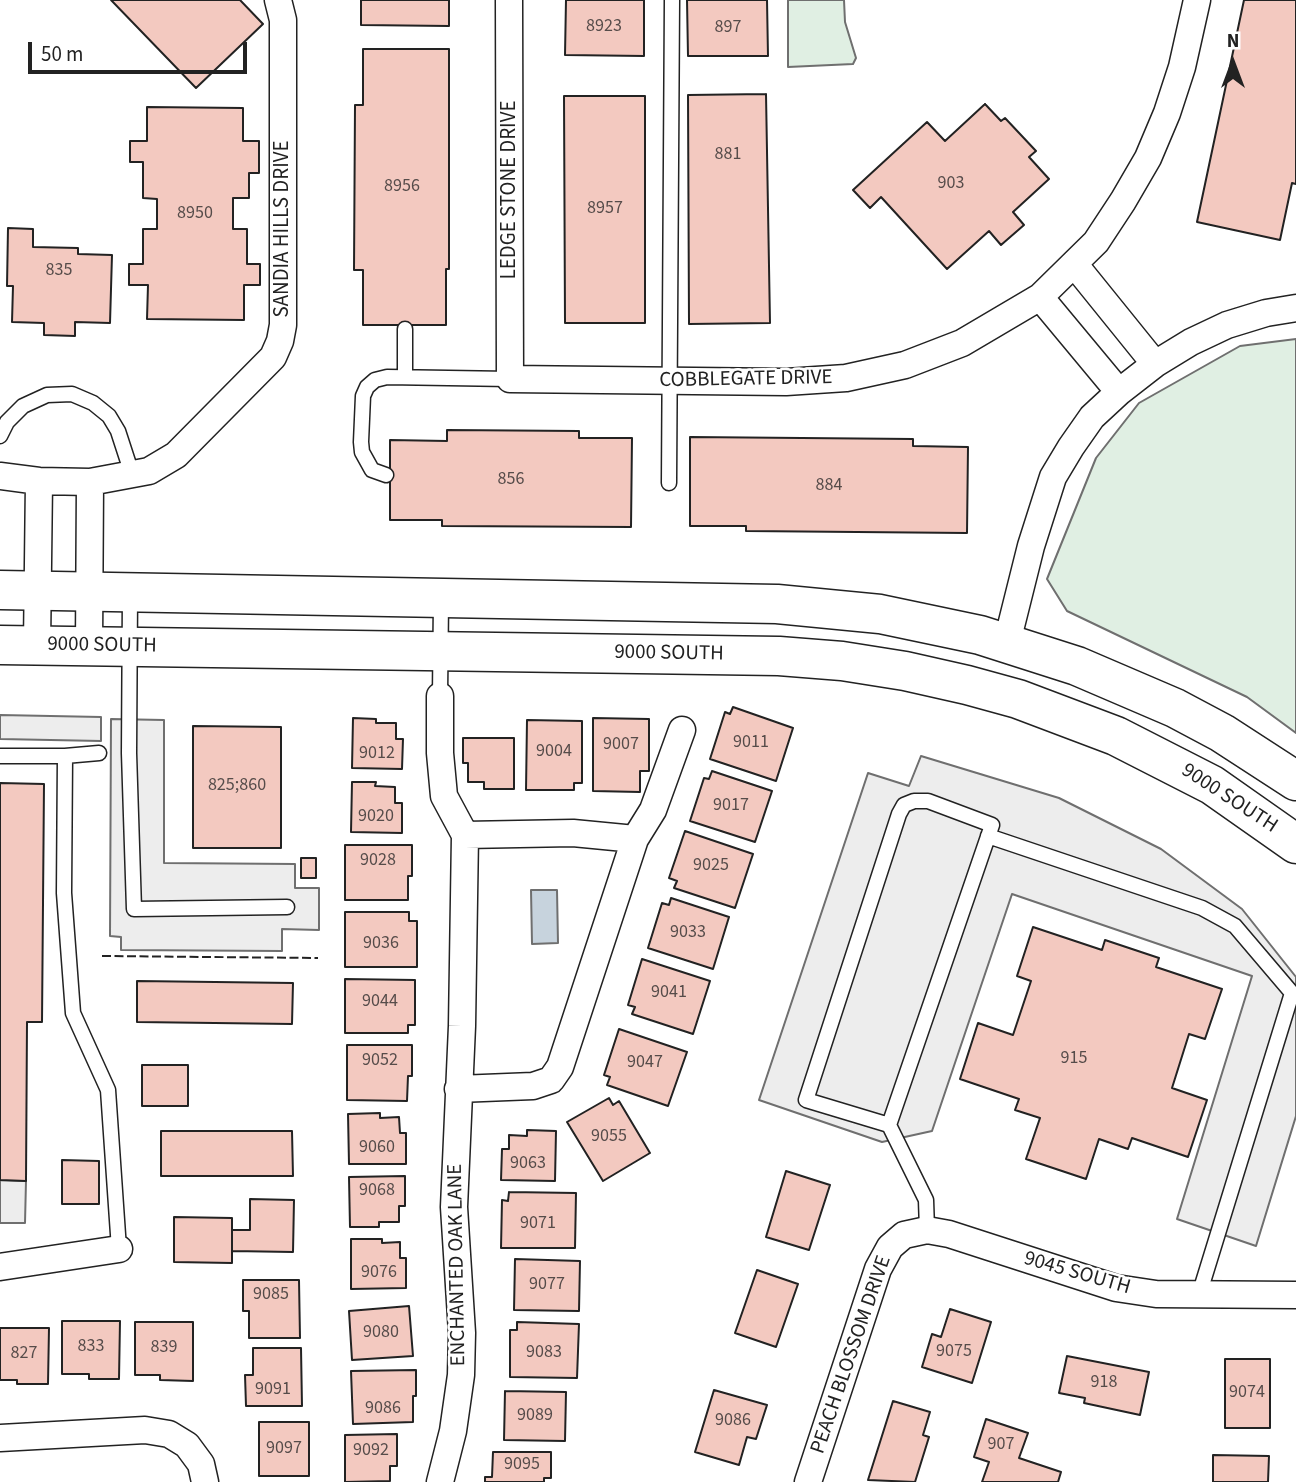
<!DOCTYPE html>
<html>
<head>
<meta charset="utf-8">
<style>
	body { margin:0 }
	#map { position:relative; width:1296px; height:1482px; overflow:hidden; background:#fff; font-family:"Source Sans 3",sans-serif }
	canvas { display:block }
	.north { position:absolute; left:1198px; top:28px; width:70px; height:70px; -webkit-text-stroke:5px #fff; paint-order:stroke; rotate:0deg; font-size:19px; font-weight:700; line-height:28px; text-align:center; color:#222 }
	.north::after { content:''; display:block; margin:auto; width:24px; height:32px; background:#222; clip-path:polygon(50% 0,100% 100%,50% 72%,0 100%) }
	.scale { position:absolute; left:28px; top:42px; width:219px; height:32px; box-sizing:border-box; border:4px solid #222; border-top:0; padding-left:9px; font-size:21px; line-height:24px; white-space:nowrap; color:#222; -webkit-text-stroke:5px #fff; paint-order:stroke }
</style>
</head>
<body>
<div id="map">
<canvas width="1296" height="1482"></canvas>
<div class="north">N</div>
<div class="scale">50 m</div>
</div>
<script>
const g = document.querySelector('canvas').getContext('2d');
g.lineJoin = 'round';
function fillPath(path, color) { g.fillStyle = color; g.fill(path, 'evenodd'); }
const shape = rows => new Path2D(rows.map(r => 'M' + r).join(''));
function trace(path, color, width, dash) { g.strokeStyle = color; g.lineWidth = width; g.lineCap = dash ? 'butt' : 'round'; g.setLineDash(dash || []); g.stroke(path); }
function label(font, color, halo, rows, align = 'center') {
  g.font = font + ' "Source Sans 3",sans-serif'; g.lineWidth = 5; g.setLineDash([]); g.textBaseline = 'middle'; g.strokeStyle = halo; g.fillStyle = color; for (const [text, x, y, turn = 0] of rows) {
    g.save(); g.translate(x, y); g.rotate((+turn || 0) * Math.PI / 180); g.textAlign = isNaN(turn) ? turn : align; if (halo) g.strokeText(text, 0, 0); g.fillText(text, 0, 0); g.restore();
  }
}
const green = shape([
	[788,0,844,0,845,22,856,58,853,64,788,67,788,0],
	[1296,339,1296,733,1247,697,1067,611,1047,579,1096,458,1139,403,1240,346,1296,339]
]);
const parking = shape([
	[0,715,101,717,101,741,0,739,0,715],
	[111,719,164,720,164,863,295,864,295,888,319,888,319,930,282,929,282,951,121,950,121,937,110,936,111,719],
	[921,756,1059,798,1161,849,1242,909,1296,977,1296,1116,1256,1246,1177,1219,1252,976,1012,894,932,1131,882,1142,759,1100,868,773,909,786,921,756],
	[0,1180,26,1181,25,1223,0,1223,0,1180]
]);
const water = shape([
	[531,890,557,890,558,943,532,944,531,890]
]);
const building = shape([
	[111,0,240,0,263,24,196,88,111,0],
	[361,0,449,0,449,26,361,25,361,0],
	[566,0,644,0,644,56,565,55,566,0],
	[687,0,767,0,768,56,688,56,687,0],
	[1244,0,1296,0,1296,184,1292,183,1280,240,1197,222,1244,0],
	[363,49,449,49,449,269,446,269,446,325,363,325,363,270,354,270,355,105,363,105,363,49],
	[766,94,770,323,689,324,688,95,766,94],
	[564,96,645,96,645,323,565,323,564,96],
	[985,104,1001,121,1005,118,1036,151,1029,157,1049,179,1013,212,1024,225,1001,245,989,231,947,269,881,197,870,208,853,190,927,122,945,141,985,104],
	[147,107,243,108,243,141,259,141,259,173,249,173,249,198,233,198,233,229,247,229,247,264,260,264,260,285,244,285,244,320,147,319,148,285,129,285,129,264,143,264,143,229,157,229,157,199,143,198,143,162,130,162,130,141,147,141,147,107],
	[8,228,33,229,33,247,78,248,78,254,112,255,110,323,75,322,75,336,44,335,44,323,12,322,13,286,7,286,8,228],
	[447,430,579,431,579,438,632,438,631,527,442,526,442,520,390,520,390,440,447,441,447,430],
	[690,437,913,439,913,446,968,447,967,533,746,531,746,526,690,526,690,437],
	[733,707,793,728,776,781,710,759,725,712,730,714,733,707],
	[353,718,376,719,376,723,396,723,396,739,403,739,402,769,352,768,353,718],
	[593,718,649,719,649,771,640,771,640,792,593,791,593,718],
	[527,720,582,721,582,783,574,783,574,790,526,790,527,720],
	[193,726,281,727,281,848,193,848,193,726],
	[463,738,514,738,514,789,484,789,484,782,468,782,468,763,463,763,463,738],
	[712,771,772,791,755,842,690,821,704,778,709,779,712,771],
	[352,782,376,782,375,786,395,787,395,803,402,803,402,833,351,832,352,782],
	[0,783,44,784,42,1022,27,1022,26,1181,0,1180,0,783],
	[685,831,753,854,735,908,674,888,677,881,669,878,685,831],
	[345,845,412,845,412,876,408,876,408,900,345,900,345,845],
	[301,858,316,858,316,878,301,878,301,858],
	[671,898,729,917,713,969,648,948,662,903,669,905,671,898],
	[345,912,409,912,409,921,417,921,417,967,345,967,345,912],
	[1033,927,1102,950,1105,940,1159,958,1156,967,1222,989,1205,1039,1189,1034,1172,1088,1207,1100,1188,1157,1132,1138,1128,1149,1099,1139,1086,1179,1026,1159,1040,1118,1015,1110,1019,1099,960,1079,978,1023,1013,1035,1031,981,1017,976,1033,927],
	[642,959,710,981,693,1034,632,1014,635,1007,628,1005,642,959],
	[345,979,415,980,415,1025,408,1025,408,1033,345,1033,345,979],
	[137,981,293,983,292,1024,137,1022,137,981],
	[619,1029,687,1052,668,1106,607,1085,610,1077,604,1075,619,1029],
	[347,1045,412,1045,412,1076,408,1076,407,1101,347,1100,347,1045],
	[142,1065,188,1065,188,1106,142,1106,142,1065],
	[609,1098,613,1105,619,1101,650,1153,603,1181,567,1122,609,1098],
	[380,1113,380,1118,399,1117,400,1133,406,1133,406,1164,349,1164,348,1114,380,1113],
	[527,1130,556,1131,555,1181,501,1180,502,1149,509,1149,509,1135,527,1136,527,1130],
	[161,1131,292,1131,293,1176,161,1176,161,1131],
	[62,1160,99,1161,99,1204,62,1204,62,1160],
	[786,1171,830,1185,809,1250,766,1237,786,1171],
	[405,1176,405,1206,399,1206,399,1222,379,1222,379,1227,350,1227,349,1177,405,1176],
	[509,1192,576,1193,575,1248,501,1248,502,1200,508,1201,509,1192],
	[250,1199,294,1200,293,1252,232,1251,232,1230,250,1230,250,1199],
	[174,1217,232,1218,232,1263,174,1262,174,1217],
	[351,1239,382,1239,382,1243,400,1242,400,1258,406,1258,406,1288,351,1289,351,1239],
	[515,1259,580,1261,579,1311,514,1310,515,1259],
	[757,1270,798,1284,776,1347,735,1333,757,1270],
	[243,1280,299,1280,300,1338,249,1338,249,1311,243,1311,243,1280],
	[409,1306,413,1356,352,1360,349,1311,409,1306],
	[950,1309,991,1322,972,1383,922,1367,932,1334,941,1337,950,1309],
	[62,1321,120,1321,119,1379,89,1379,89,1374,62,1374,62,1321],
	[135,1322,193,1322,193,1381,160,1380,160,1375,135,1375,135,1322],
	[517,1322,579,1324,577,1378,510,1377,510,1330,517,1330,517,1322],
	[0,1328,49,1328,48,1384,17,1384,17,1380,0,1380,0,1328],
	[253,1348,301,1348,302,1406,246,1406,245,1375,253,1375,253,1348],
	[1067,1356,1149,1372,1140,1415,1084,1403,1085,1398,1059,1393,1067,1356],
	[1225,1359,1270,1359,1270,1428,1225,1428,1225,1359],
	[416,1370,416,1396,413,1396,413,1422,353,1424,351,1371,416,1370],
	[714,1390,767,1405,756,1439,747,1437,739,1465,695,1452,714,1390],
	[505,1391,566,1392,565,1441,504,1440,505,1391],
	[893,1401,930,1412,923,1435,929,1437,915,1482,868,1480,893,1401],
	[986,1419,1028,1433,1019,1458,1061,1472,1058,1482,982,1482,989,1462,974,1457,986,1419],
	[259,1422,309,1422,309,1476,259,1476,259,1422],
	[397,1434,397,1466,390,1466,390,1481,345,1482,345,1435,397,1434],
	[493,1452,551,1452,551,1478,544,1478,544,1482,485,1482,485,1477,492,1477,493,1452],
	[1213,1455,1269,1456,1268,1482,1213,1482,1213,1455]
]);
const lane = shape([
	[405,329,405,377],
	[0,436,7,422,23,406,47,395,72,394,93,403,109,416,118,431,132,474],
	[386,475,372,470,362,452,361,442,363,396,367,387,375,380,387,377,510,379],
	[669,483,672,0],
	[130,594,129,753,134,909,287,907],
	[440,696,441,600],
	[0,756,65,756,99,753],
	[65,756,64,893,73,1013,108,1090,119,1249],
	[988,836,1202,908,1235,926,1292,993,1199,1295],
	[889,1125,992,825,928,801,914,801,904,805,899,814,806,1100,889,1125,926,1200,927,1230]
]);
const street = shape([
	[509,0,510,379,786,382,846,378,905,365,962,343,1040,297,1096,242,1123,201,1148,158,1167,113,1182,67,1197,0],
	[1075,265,1155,364],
	[1040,297,1119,392],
	[0,476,39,481,90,482,149,471,176,455,273,357,280,341,283,325,283,20,278,0],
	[1007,642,1031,546,1053,477,1071,447,1092,417,1119,392,1155,364,1191,342,1227,325,1266,313,1296,308],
	[37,645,39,481],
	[89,646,90,482],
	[465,835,573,833,635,839],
	[458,1089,533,1086,551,1080,560,1067,635,839,653,810,682,730],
	[0,1267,119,1249],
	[0,1438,145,1430,169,1434,187,1445,201,1464,205,1482],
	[440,1482,453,1431,461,1375,462,1333,454,1207,462,1026,465,835,444,796,440,753,440,696],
	[808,1482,878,1269,890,1247,904,1235,927,1230,949,1234,1116,1288,1156,1294,1296,1295]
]);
const primary = shape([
	[0,590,777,604,880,614,980,635,1077,666,1175,708,1222,733,1296,781],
	[0,645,779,656,842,661,905,671,967,685,1018,699,1116,736,1212,785,1296,844]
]);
const fence = shape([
	[102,956,318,958]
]);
const numberNames = [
	["8923",604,27],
	["897",728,28],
	["881",728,155],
	["903",951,184],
	["8956",402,187],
	["8957",605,209],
	["8950",195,214],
	["835",59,271],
	["856",511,480],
	["884",829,486],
	["9011",751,743],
	["9007",621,745],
	["9004",554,752],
	["9012",377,754],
	["825;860",237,786],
	["9017",731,806],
	["9020",376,817],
	["9028",378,861],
	["9025",711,866],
	["9033",688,933],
	["9036",381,944],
	["9041",669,993],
	["9044",380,1002],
	["915",1074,1059],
	["9052",380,1061],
	["9047",645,1063],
	["9055",609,1137],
	["9060",377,1148],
	["9063",528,1164],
	["9068",377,1191],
	["9071",538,1224],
	["9076",379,1273],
	["9077",547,1285],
	["9085",271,1295],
	["9080",381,1333],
	["833",91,1347],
	["839",164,1348],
	["9075",954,1352],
	["9083",544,1353],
	["827",24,1354],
	["918",1104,1383],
	["9091",273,1390],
	["9074",1247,1393],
	["9086",383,1409],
	["9089",535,1416],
	["9086",733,1421],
	["907",1001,1445],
	["9097",284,1449],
	["9092",371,1451],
	["9095",522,1465]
];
const streetNames = [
	["LEDGE STONE DRIVE",510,190,-90],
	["SANDIA HILLS DRIVE",283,229,-90],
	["COBBLEGATE DRIVE",746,380,-1],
	["9000 SOUTH",102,646,1],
	["9000 SOUTH",669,654,1],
	["9000 SOUTH",1229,799,33],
	["ENCHANTED OAK LANE",458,1265,-91],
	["9045 SOUTH",1077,1274,16],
	["PEACH BLOSSOM DRIVE",852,1355,-71]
];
fillPath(green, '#e0efe3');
trace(green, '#6f6f6f', 2);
fillPath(parking, '#ededed');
trace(parking, '#6f6f6f', 2);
fillPath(water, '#c7d3dd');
trace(water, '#6f6f6f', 2);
fillPath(building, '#f3c9c0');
trace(building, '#222', 2);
trace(lane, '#222', 17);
trace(street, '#222', 29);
trace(primary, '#222', 41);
trace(lane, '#fff', 14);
trace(street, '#fff', 26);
trace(primary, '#fff', 38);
trace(fence, '#222', 2, [9, 3.5]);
label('18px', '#564c4a', null, numberNames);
label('21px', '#222', '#fff', streetNames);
</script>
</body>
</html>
